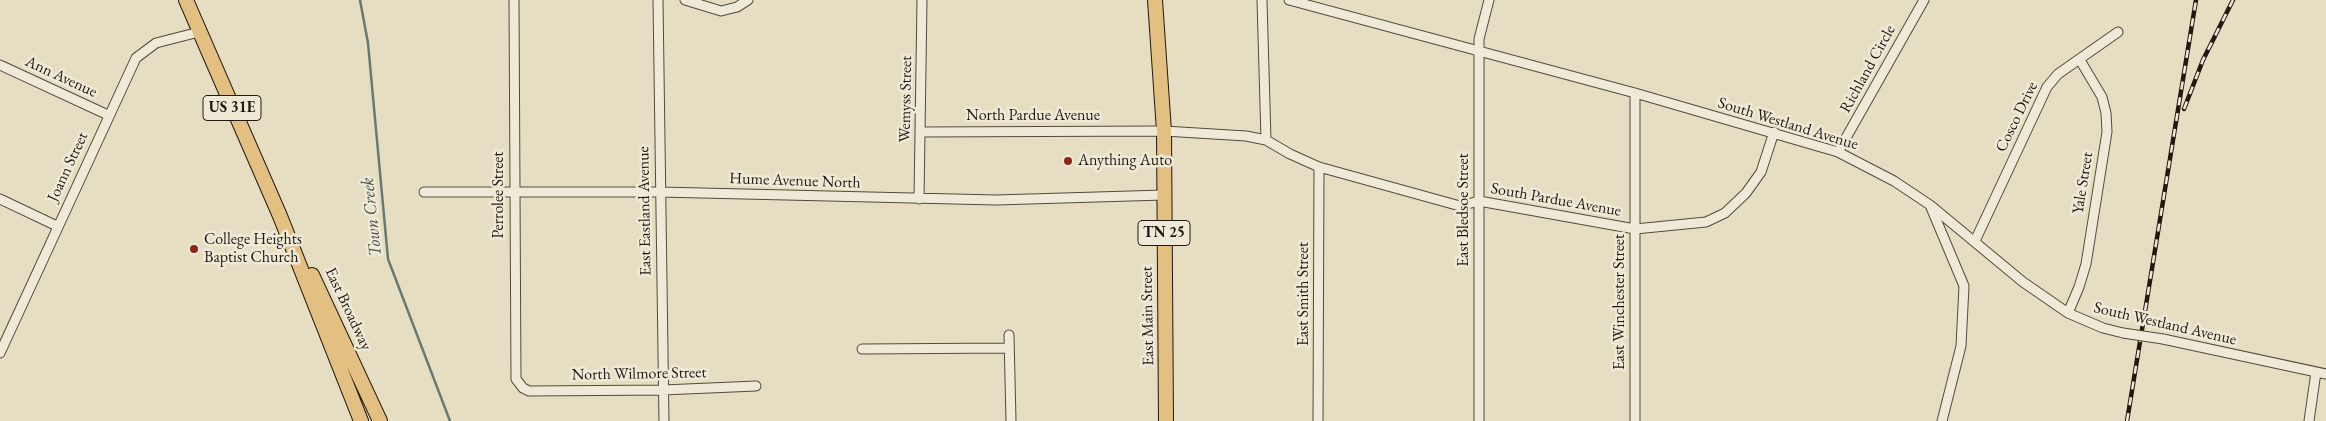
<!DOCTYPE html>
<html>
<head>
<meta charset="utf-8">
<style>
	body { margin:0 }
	canvas { display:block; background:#e6dec2 }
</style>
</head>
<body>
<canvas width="2326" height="421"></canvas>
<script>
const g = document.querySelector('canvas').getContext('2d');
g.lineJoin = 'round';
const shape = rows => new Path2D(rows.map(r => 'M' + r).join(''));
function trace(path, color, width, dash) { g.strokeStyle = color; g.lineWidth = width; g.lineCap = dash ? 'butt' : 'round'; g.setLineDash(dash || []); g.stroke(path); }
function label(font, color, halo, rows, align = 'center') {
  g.font = font + ' "EB Garamond",serif'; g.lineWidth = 5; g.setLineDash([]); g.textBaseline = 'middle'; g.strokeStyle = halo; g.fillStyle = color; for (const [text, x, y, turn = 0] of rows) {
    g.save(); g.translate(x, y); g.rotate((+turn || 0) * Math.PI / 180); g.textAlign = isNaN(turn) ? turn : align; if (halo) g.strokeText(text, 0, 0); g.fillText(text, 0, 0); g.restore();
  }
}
const stream = shape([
	[360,0,368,43,388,259,450,421]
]);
const street = shape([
	[514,0,516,379,523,388,529,391,663,390,756,386],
	[658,0,664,421],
	[685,0,721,11,737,7,748,0],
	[1262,0,1266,140],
	[1289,0,1635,93,1838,152,1894,181,1930,205,2023,282,2068,313,2103,328,2123,333],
	[0,65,108,115],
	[921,132,1164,131,1246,136,1266,140,1290,154,1319,167,1460,206,1479,201,1635,229,1706,222,1725,213,1746,193,1761,172,1774,132],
	[1838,152,1924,0],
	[424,192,660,192,996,200,1164,195],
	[0,199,57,226],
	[919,199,922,0],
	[1930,205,1964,286,1961,346,1942,421],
	[1975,241,2047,87,2058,74,2118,32],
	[2068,313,2079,287,2086,264,2107,132,2106,113,2102,97,2080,60],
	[1009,335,1011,421],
	[2163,339,2326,374],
	[862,349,1009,348],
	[0,353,136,58,156,43,199,32],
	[1318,421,1319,167],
	[1479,421,1479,39,1489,0],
	[1635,421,1635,93],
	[2309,421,2316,372]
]);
const primary = shape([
	[186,0,280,216,361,421],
	[1155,0,1164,131,1166,421],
	[312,275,380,421]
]);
const rail = shape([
	[2184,109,2203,60,2233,0],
	[2127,421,2196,0]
]);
const streetBridge = shape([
	[2123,333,2163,339]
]);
const markers = [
	[1068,161,5,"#8f2418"],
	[194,249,5,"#8f2418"]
];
const shields = [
	[232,108,58],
	[1164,233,52]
];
const shieldNames = [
	["US 31E",232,108],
	["TN 25",1164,233]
];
const streetNames = [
	["Richland Circle",1868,69,-61],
	["Ann Avenue",61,77,25],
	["Wemyss Street",906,99,-89],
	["North Pardue Avenue",1033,116],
	["Cosco Drive",2017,117,-64],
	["South Westland Avenue",1788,124,17],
	["Joann Street",68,167,-65],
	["Hume Avenue North",795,181,2],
	["Yale Street",2083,183,-81],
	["Perrolee Street",499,195,-90],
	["South Pardue Avenue",1556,200,10],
	["East Bledsoe Street",1464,210,-90],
	["East Eastland Avenue",645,211,-91],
	["East Smith Street",1304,294,-90],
	["East Winchester Street",1620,302,-90],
	["East Broadway",348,309,65],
	["East Main Street",1148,316,-91],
	["South Westland Avenue",2165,324,13],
	["North Wilmore Street",639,374,-1]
];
const poiNames = [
	["Anything Auto",1078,161],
	["College Heights",204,240],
	["Baptist Church",204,258]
];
const waterNames = [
	["Town Creek",372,217,-96]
];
trace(stream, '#687a72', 2.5);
trace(street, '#534a3c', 11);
trace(primary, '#221810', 16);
trace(street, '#efead7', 9);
trace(primary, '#e3bf81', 14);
trace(rail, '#221810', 4.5);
trace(rail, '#efead7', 2.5, [8]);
trace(streetBridge, '#534a3c', 11, []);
trace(streetBridge, '#efead7', 9);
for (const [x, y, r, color] of markers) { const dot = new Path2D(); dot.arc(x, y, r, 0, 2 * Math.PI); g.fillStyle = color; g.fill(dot); trace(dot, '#efead7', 2); }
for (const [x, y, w] of shields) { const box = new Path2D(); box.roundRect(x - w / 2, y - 12.5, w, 25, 4); g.fillStyle = '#efead7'; g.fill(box); trace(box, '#221810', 1); }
label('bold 15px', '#221810', null, shieldNames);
label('16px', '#221810', '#efead7', streetNames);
label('16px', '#221810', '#efead7', poiNames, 'left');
label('italic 18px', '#4b5149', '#efead7', waterNames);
</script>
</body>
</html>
